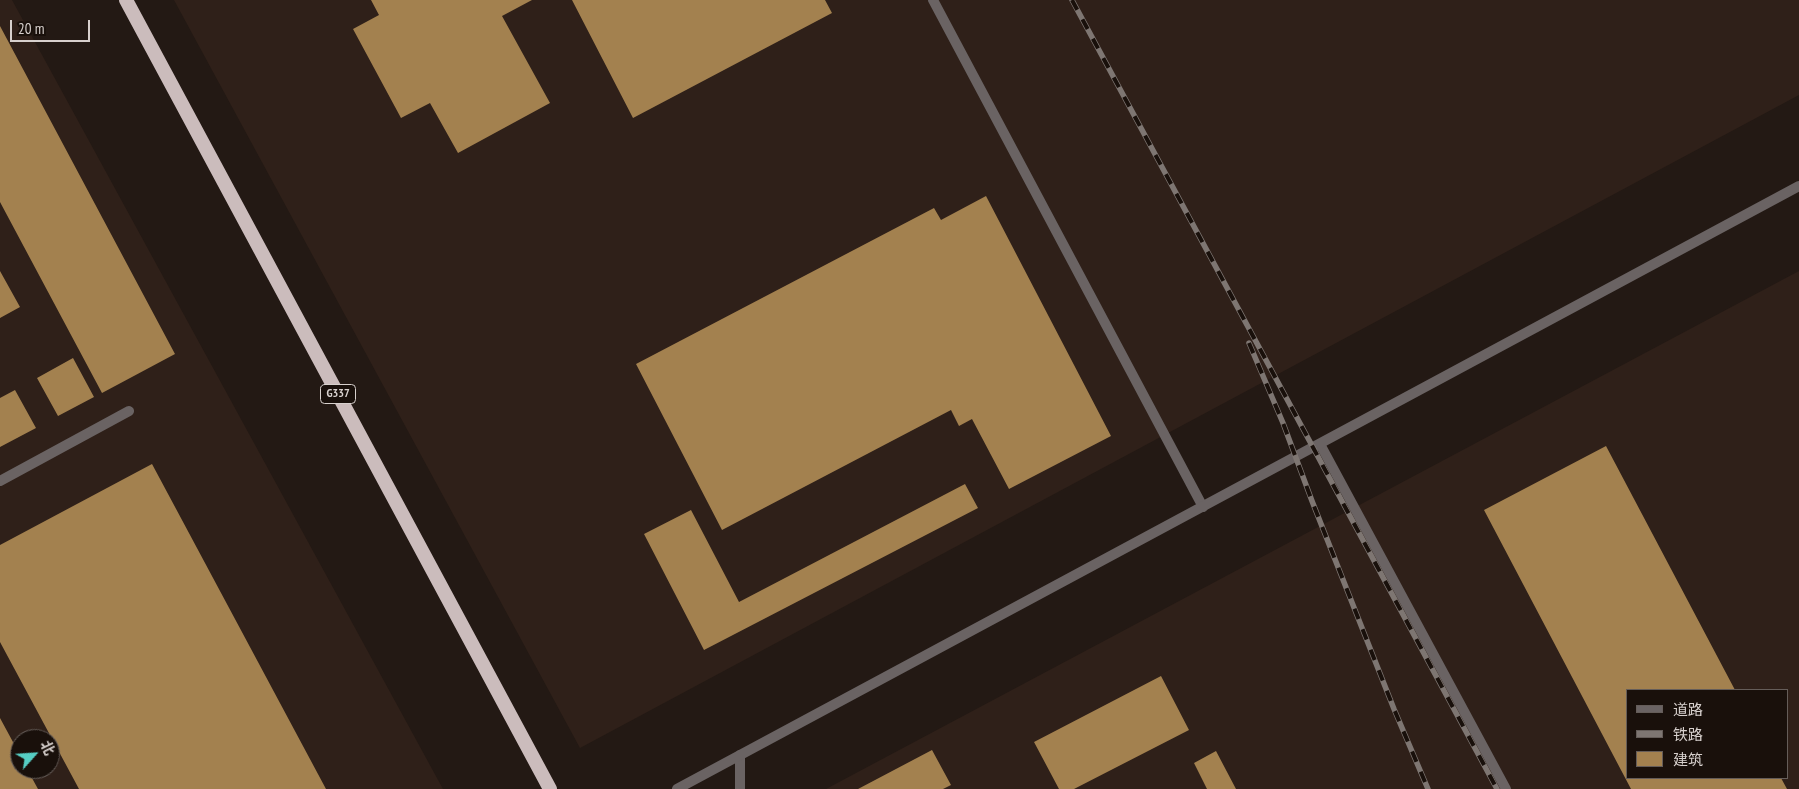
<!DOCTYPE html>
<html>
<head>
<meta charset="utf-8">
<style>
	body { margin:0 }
	#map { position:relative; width:1799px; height:789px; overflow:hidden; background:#231914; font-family:"PT Sans Narrow","Noto Sans SC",sans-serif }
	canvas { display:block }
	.legend { position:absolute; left:1626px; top:689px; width:162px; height:90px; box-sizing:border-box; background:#19100b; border:1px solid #655d59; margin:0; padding:6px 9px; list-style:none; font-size:15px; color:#d7d0cd }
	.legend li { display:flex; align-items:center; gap:10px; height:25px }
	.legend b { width:25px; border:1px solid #655d59 }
	.north { position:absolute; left:10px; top:729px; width:50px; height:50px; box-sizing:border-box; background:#19100b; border:1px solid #655d59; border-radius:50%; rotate:64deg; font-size:14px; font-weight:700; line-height:20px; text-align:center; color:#d7d0cd }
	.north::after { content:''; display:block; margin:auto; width:18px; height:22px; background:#56cec4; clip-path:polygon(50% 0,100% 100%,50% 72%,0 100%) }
	.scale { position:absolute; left:10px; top:20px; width:80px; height:22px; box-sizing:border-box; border:2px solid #d7d0cd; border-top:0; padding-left:6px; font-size:15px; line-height:18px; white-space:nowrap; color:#d7d0cd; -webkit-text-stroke:4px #19100b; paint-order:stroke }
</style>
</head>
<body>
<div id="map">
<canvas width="1799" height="789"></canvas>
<ul class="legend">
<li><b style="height:6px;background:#6a6363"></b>道路</li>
<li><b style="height:6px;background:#7e7672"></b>铁路</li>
<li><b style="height:14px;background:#a3814f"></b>建筑</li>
</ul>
<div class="north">北</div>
<div class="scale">20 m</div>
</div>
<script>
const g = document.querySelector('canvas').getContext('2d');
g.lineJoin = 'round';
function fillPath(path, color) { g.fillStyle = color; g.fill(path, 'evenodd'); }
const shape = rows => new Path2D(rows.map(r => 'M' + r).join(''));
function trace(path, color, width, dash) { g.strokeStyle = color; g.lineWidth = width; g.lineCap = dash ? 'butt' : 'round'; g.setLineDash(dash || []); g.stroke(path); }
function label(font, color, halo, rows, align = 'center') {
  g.font = font + ' "PT Sans Narrow",sans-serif'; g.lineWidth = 5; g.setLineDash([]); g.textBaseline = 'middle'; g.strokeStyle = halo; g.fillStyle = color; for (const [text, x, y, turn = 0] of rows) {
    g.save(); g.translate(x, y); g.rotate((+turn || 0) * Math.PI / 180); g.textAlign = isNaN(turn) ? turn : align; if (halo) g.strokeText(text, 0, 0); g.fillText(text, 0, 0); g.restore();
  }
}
const built = shape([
	[0,0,12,0,443,789,0,789],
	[20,739,50,739,50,769,20,769],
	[174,0,1799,0,1799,95,580,748],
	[1799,271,1799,789,826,789],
	[1628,690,1788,690,1788,778,1628,778]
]);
const building = shape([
	[371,0,532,0,502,16,550,103,458,153,430,103,401,118,353,29,379,15],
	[572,0,825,0,832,13,633,118],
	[0,26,175,354,102,393,0,202],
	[986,196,1111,436,1009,489,972,419,959,426,951,410,722,530,636,364,934,208,941,220],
	[0,271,20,307,0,318],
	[73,358,94,397,58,416,37,378],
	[15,390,36,428,0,447,0,398],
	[1606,446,1735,690,1628,690,1628,778,1781,778,1787,789,1631,789,1484,510],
	[152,464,326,789,79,789,0,642,0,545],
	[965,484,978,508,704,650,644,534,691,510,739,602],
	[1161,676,1189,730,1074,789,1059,789,1034,742],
	[0,718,20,755,20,769,27,769,38,789,0,789],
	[932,750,951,785,943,789,858,789],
	[1216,751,1236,789,1207,789,1194,763]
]);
const service = shape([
	[933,0,1203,507],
	[1320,444,1506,789],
	[0,481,129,411],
	[740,789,740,755]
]);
const minor = shape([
	[677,789,1799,186]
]);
const trunk = shape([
	[126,0,550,789]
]);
const rail = shape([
	[1072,0,1497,789],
	[1249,343,1283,423,1312,501,1394,709,1428,789]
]);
const shields = [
	[338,394,35]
];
const shieldNames = [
	["G337",338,394]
];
fillPath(built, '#2f2019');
fillPath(building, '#a3814f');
trace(service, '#6a6363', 10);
trace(minor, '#6a6363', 10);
trace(trunk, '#cbbcbc', 14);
trace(rail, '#7e7672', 5.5);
trace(rail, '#19100b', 4, [11]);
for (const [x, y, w] of shields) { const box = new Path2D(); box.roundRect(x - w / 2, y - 9.5, w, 19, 4); g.fillStyle = '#19100b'; g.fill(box); trace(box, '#d7d0cd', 1); }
label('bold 12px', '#d7d0cd', null, shieldNames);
</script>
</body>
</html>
